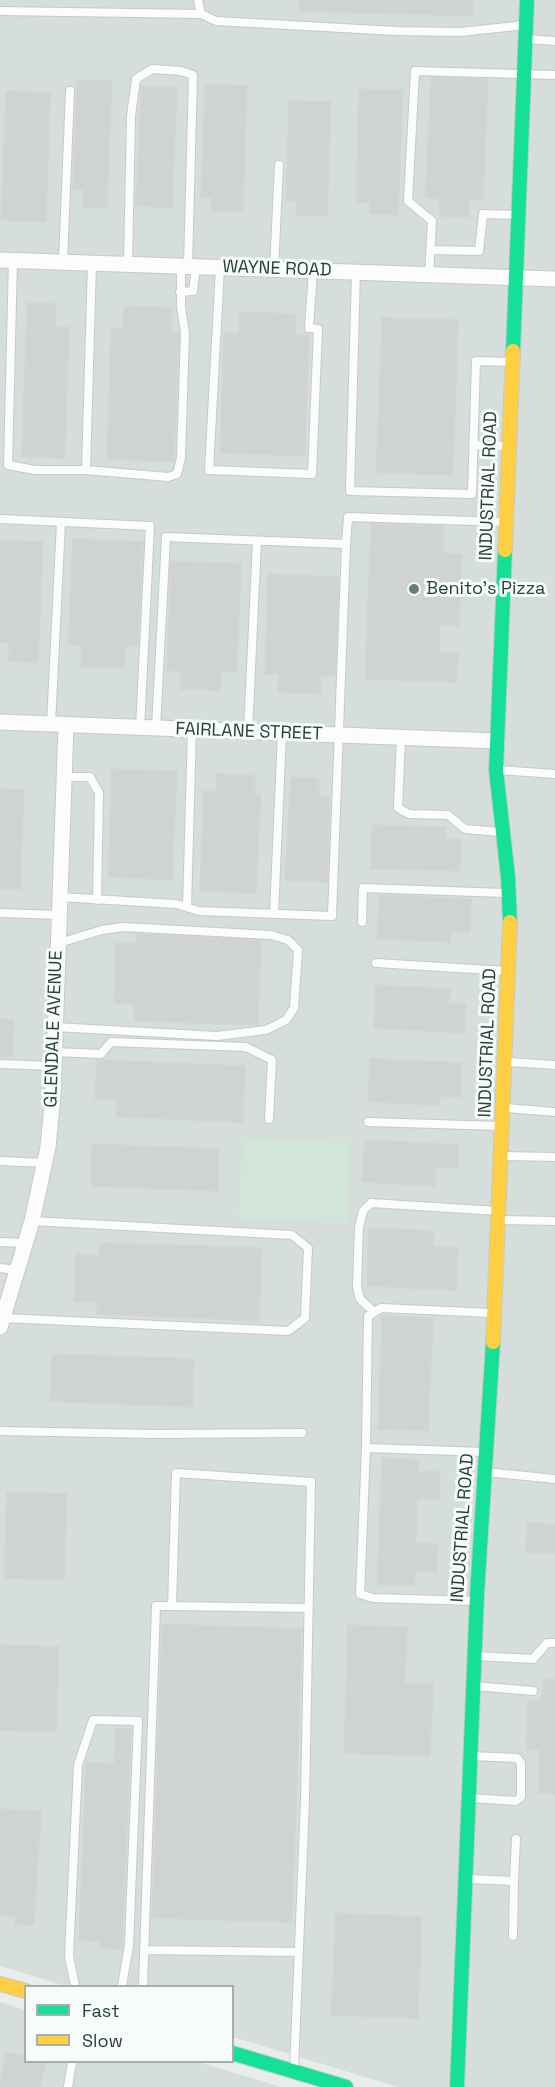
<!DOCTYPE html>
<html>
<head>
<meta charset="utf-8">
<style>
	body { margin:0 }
	#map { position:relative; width:555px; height:2087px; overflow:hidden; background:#e8edeb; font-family:"Space Grotesk",sans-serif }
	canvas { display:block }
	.legend { position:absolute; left:24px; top:1985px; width:210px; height:78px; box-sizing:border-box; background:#f7fbf9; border:2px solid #a3b1ad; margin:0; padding:8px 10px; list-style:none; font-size:18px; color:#24423a }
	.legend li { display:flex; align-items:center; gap:12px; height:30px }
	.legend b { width:30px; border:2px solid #a3b1ad }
</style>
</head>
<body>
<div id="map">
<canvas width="555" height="2087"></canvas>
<ul class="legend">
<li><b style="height:8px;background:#16e098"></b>Fast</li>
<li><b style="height:8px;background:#ffcf43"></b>Slow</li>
</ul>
</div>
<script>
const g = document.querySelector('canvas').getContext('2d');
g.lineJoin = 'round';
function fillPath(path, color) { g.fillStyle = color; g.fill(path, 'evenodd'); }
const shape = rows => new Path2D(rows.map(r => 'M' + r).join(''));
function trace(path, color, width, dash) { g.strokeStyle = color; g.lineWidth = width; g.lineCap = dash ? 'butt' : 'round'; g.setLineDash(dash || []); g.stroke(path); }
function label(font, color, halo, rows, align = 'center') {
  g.font = font + ' "Space Grotesk",sans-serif'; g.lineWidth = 6; g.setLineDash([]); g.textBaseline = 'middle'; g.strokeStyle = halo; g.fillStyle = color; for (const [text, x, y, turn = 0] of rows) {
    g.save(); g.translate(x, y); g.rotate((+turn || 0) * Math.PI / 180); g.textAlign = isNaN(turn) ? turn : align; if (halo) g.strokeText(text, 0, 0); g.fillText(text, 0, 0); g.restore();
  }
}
const built = shape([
	[0,0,555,0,555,2087,398,2087,233,2037,232,1986,66,1986,0,1966],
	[0,2002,25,2010,26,2062,198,2062,282,2087,0,2087]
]);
const green = shape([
	[243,1138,350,1143,347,1223,239,1219]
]);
const building = shape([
	[299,0,473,0,473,16,299,11,299,0],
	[431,77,488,79,483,200,469,200,468,217,440,216,440,199,425,198,431,77],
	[77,80,112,81,107,208,83,207,84,190,73,190,77,80],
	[205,84,247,86,243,212,211,211,212,198,201,198,205,84],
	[141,86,177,88,172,208,136,206,141,86],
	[359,89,403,90,398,215,370,214,370,202,356,202,359,89],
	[6,91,50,93,46,222,1,220,6,91],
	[289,101,331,102,327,216,296,215,297,201,286,201,289,101],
	[27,303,56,304,55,327,69,327,65,458,22,457,27,303],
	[124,306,172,308,171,331,179,333,174,462,107,459,111,328,123,329,124,306],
	[240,312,296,314,295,335,309,335,305,456,220,453,224,333,239,333,240,312],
	[382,318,458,320,453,475,376,472,382,318],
	[371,524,444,526,443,553,462,554,459,626,440,625,439,652,458,653,457,682,365,679,371,524],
	[73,539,143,542,138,646,126,646,124,668,81,667,82,645,68,645,73,539],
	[0,540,43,542,38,663,9,661,9,643,0,642,0,540],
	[171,561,241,564,237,672,221,672,220,690,181,689,181,671,167,671,171,561],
	[268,574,339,577,335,676,321,676,321,694,278,692,279,674,265,674,268,574],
	[112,769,177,771,172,880,108,877,112,769],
	[217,774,255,776,255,794,261,794,256,893,200,891,204,791,216,792,217,774],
	[291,777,319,778,319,796,330,797,327,882,285,880,291,777],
	[0,789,24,790,20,889,0,889,0,789],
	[372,825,446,827,445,838,461,839,460,871,371,869,372,825],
	[379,895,471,899,470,932,451,932,450,942,377,939,379,895],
	[137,934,261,940,258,1025,134,1021,135,1004,114,1003,116,943,136,943,137,934],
	[376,985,450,989,449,1003,466,1004,464,1033,374,1028,376,985],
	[0,1019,14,1020,13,1057,0,1057,0,1019],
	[370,1059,461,1063,460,1097,440,1096,440,1105,368,1102,370,1059],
	[97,1060,245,1066,243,1122,117,1117,117,1100,95,1099,97,1060],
	[365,1140,459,1145,458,1168,436,1167,435,1186,362,1182,365,1140],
	[92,1144,219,1149,218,1191,91,1186,92,1144],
	[369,1228,434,1231,433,1246,458,1247,456,1290,367,1286,369,1228],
	[100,1243,262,1248,259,1321,97,1314,97,1302,74,1302,76,1254,99,1256,100,1243],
	[382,1316,433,1318,428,1431,378,1429,382,1316],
	[52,1354,194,1359,192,1407,50,1401,52,1354],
	[382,1458,419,1460,418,1471,440,1472,439,1499,417,1499,416,1543,438,1544,437,1572,415,1571,414,1585,377,1584,382,1458],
	[7,1492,67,1494,64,1580,4,1578,7,1492],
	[527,1522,555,1525,555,1553,526,1552,527,1522],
	[162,1624,302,1629,292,1922,152,1918,162,1624],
	[348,1625,407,1627,405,1684,433,1684,430,1756,344,1753,348,1625],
	[0,1645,59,1647,56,1732,0,1730,0,1645],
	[543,1679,555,1680,555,1794,538,1793,540,1750,526,1750,528,1700,542,1700,543,1679],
	[115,1728,131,1729,122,1949,100,1948,100,1941,79,1940,86,1763,114,1764,115,1728],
	[0,1809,41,1811,34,1925,15,1924,16,1916,0,1915,0,1809],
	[336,1913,422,1917,418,2018,331,2015,336,1913],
	[6,2052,26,2057,26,2061,46,2061,40,2087,0,2087,6,2052]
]);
const lane = shape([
	[198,0,201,14,216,21,396,31,460,32,525,25],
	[0,11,201,14],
	[527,39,555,41],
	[431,250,479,251,483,214,517,215],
	[13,260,8,465,35,470,86,470],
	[63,262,70,91],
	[92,263,86,470,168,477,177,474,181,458,185,333,181,307,181,266],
	[128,264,131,116,136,79,152,69,181,71,193,75,188,266],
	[220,268,209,470,312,474,318,329,309,328,313,271],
	[274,269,279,165],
	[356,272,350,491,472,494,476,361,511,362],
	[429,275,432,221,408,201,415,71,555,75],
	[180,292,193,291,196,267],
	[473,445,508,446],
	[0,519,150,526,140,728],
	[346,544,348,517,505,522],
	[51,724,61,522],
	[248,732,257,541],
	[401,737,398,808,409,814,448,815,465,829,500,832],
	[498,770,555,774],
	[64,777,90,777,99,793,97,900],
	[60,897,176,904,199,911,332,916,346,544,166,537,156,728],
	[187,907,192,729],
	[0,913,59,915],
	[274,914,282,733],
	[362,922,363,888,505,893],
	[376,963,507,971],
	[55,1027,217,1036,266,1030,286,1020,294,1008,298,950,288,940,271,935,123,927,102,930,59,943],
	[54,1052,101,1054,111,1042,246,1047,272,1060,269,1119],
	[509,1062,555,1065],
	[0,1064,54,1066],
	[506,1108,555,1112],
	[368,1122,501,1126],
	[503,1156,555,1157],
	[0,1161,45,1163],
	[500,1220,555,1221],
	[0,1242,26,1243],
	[0,1268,17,1270],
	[373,1311,360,1299,357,1287,359,1227,363,1211,371,1203,498,1211],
	[3,1318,288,1331,305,1318,308,1248,292,1235,32,1221],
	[0,1431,154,1434,302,1433],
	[366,1448,368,1316,381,1308,492,1313],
	[486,1472,555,1479],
	[475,1601,373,1598,360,1594,366,1448,485,1452],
	[172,1606,309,1608],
	[476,1656,533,1659,547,1643,555,1643],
	[475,1686,533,1691],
	[470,1798,516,1801,521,1797,521,1763,517,1758,471,1756],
	[467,1879,514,1881,513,1936],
	[514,1881,516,1839],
	[145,1950,298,1952],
	[75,1986,69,1956,78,1765,93,1720,138,1721,129,1945,122,1986],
	[143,1986,156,1606,172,1606,176,1473,311,1482,305,1800,294,2070],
	[68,2087,72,2062]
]);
const street = shape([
	[0,260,555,279],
	[0,722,497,741],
	[0,1327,32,1221,48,1147,53,1096,66,725]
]);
const fast = shape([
	[513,351,527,0],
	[505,550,496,770,508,877,510,922],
	[232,2053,346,2087],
	[457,2087,477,1595,493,1342]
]);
const slow = shape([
	[505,550,513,351],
	[493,1342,510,922],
	[0,1984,26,1991]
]);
const markers = [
	[414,589,6,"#697e78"]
];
const streetNames = [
	["WAYNE ROAD",277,269,2],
	["INDUSTRIAL ROAD",489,486,-88],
	["FAIRLANE STREET",249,732,2],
	["GLENDALE AVENUE",54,1029,-88],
	["INDUSTRIAL ROAD",488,1043,-88],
	["INDUSTRIAL ROAD",463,1528,-86]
];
const poiNames = [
	["Benito's Pizza",426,589]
];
fillPath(built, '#d6dedb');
fillPath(green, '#d1e6d8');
fillPath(building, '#cfd4d2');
trace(building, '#d1d6d4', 1.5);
trace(lane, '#c5cac8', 10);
trace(street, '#c5cac8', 17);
trace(fast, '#c3cbc8', 16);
trace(slow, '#c3cbc8', 16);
trace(lane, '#fcfcfc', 8);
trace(street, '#fcfcfc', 15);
trace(fast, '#16e098', 14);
trace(slow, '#ffcf43', 14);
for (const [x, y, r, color] of markers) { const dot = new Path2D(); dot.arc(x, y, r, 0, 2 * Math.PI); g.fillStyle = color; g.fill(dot); trace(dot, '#f7fbf9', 2); }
label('18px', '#24423a', '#f7fbf9', streetNames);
label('18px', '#24423a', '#f7fbf9', poiNames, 'left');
</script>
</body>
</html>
